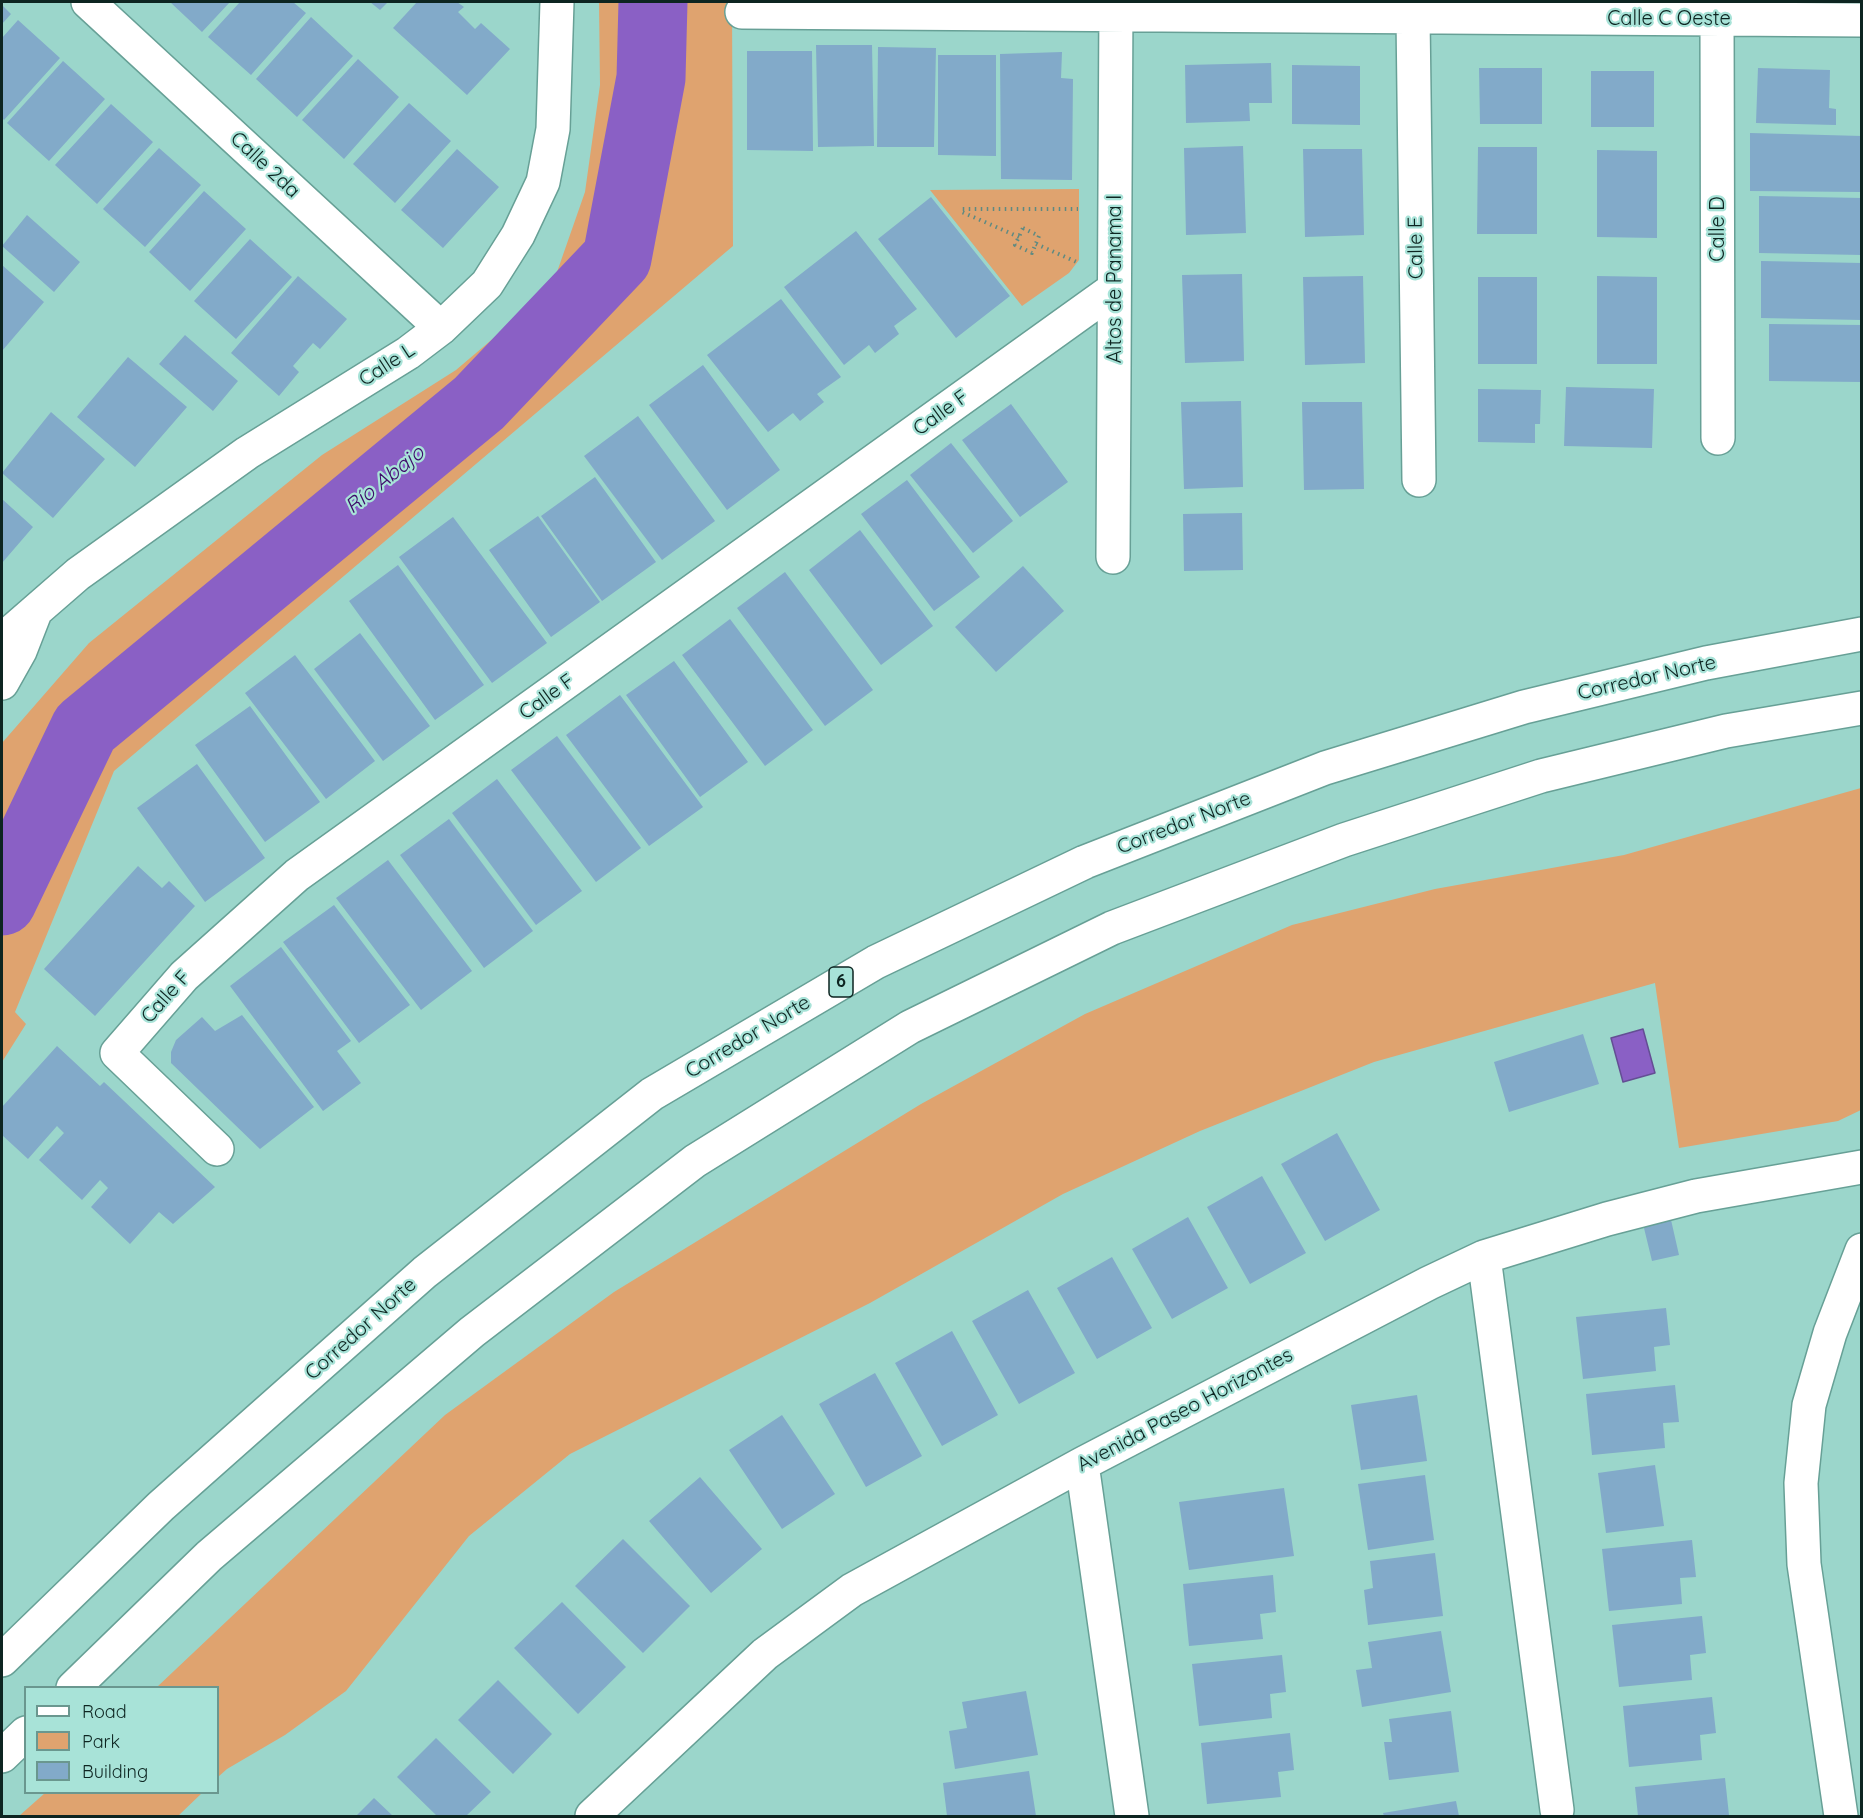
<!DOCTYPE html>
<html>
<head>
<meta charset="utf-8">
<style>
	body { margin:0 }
	#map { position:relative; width:1863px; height:1818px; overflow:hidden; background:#9bd6cb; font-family:Quicksand,sans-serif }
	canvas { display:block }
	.frame { position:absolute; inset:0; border:3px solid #0d2521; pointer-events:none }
	.legend { position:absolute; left:24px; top:1686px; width:195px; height:108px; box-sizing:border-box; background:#a8e3d8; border:2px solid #6a978f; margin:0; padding:8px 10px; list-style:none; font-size:18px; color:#0d2521 }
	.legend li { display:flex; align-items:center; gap:12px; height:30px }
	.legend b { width:30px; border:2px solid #6a978f }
</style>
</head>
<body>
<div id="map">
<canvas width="1863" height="1818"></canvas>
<div class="frame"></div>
<ul class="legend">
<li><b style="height:8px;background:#fff"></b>Road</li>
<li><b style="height:16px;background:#dfa36f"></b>Park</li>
<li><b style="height:16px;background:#82aac9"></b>Building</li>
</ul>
</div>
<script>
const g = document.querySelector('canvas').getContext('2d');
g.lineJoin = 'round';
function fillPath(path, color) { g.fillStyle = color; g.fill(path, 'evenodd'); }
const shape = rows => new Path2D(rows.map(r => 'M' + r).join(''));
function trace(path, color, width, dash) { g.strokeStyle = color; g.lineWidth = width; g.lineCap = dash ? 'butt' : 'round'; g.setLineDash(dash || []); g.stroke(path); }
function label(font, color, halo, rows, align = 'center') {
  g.font = font + ' Quicksand,sans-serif'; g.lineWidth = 4.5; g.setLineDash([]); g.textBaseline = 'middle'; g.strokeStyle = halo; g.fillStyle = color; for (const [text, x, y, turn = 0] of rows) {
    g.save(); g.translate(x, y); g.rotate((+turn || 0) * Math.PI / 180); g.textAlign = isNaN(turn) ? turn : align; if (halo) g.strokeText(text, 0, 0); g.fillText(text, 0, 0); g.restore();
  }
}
const green = shape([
	[599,2,732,2,733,246,114,771,15,1012,26,1024,2,1062,2,743,89,643,322,455,456,370,509,325,557,272,585,192,600,85],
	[1079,189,1079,260,1069,273,1022,306,930,190],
	[1861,788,1861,1110,1838,1121,1679,1148,1655,983,1374,1062,1200,1131,1063,1194,870,1303,570,1454,469,1536,346,1691,285,1735,227,1769,218,1777,218,1688,157,1687,445,1415,614,1292,921,1104,1085,1014,1292,925,1435,889,1624,855],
	[45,1793,45,1792,202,1793,178,1816,19,1816]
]);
const water = shape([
	[1643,1029,1655,1073,1623,1082,1611,1038,1643,1029]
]);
const river = shape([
	[2,901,85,728,479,403,617,258,651,78,653,2]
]);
const building = shape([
	[170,2,230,2,202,32],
	[240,2,293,2,306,13,251,75,208,37],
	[370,2,388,2,380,10],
	[417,2,457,2,464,7,458,12,475,29,481,23,510,49,467,95,393,28],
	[2,5,11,14,2,24],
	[311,17,353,56,297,117,256,79],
	[18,20,60,58,4,120,2,118,2,38],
	[816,45,872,45,874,146,818,147],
	[878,47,936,48,934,147,877,147],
	[747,51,812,51,813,151,747,150],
	[1062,52,1061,78,1073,79,1072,180,1001,179,1000,54],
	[938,55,996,55,996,156,938,155],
	[358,59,399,97,344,159,302,120],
	[63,61,105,99,49,161,7,123],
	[1271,63,1272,103,1249,103,1250,121,1186,123,1185,65],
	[1292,65,1360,66,1360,125,1292,124],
	[1479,68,1542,68,1542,124,1480,124],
	[1758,68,1830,70,1829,108,1836,109,1836,125,1756,123],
	[1591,71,1654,71,1654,127,1591,127],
	[409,103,451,141,395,203,353,164],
	[111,104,153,142,97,204,55,165],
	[1750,133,1862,136,1862,192,1750,191],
	[1243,146,1246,233,1186,235,1184,148],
	[1478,147,1537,147,1537,234,1477,234],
	[159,148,201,185,145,247,103,209],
	[457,149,499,187,443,248,401,210],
	[1303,149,1362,149,1364,235,1305,237],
	[1597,150,1657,151,1657,238,1597,237],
	[204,191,246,229,190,291,149,252],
	[1759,196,1862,198,1862,255,1759,253],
	[931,197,1010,296,956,338,878,239],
	[27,215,80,262,54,292,2,246],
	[856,231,917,309,894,326,899,334,875,353,869,345,844,365,784,287],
	[250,239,292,277,236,339,194,301],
	[1761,261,1862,263,1862,320,1761,318],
	[2,265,44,302,2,351],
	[1242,274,1244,361,1185,363,1182,275],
	[298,276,347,319,320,349,313,343,293,366,299,372,279,396,231,353],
	[1363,276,1365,363,1305,365,1303,277],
	[1597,276,1657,277,1657,364,1597,364],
	[1478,277,1537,277,1537,364,1478,364],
	[781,299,841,377,817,394,824,402,800,421,793,413,768,432,707,355],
	[1769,324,1862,325,1862,382,1769,381],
	[185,335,238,381,213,411,159,364],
	[128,357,187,407,135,467,77,417],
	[703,365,780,470,727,510,649,405],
	[1566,387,1654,389,1652,448,1564,446],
	[1478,389,1541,390,1540,424,1535,424,1535,443,1478,442],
	[1241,401,1243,487,1184,489,1181,402],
	[1302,402,1362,402,1364,489,1304,490],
	[1011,404,1068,482,1020,517,962,440],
	[51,412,105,459,53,518,2,473],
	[638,416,715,521,662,560,584,456],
	[951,443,1013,521,973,553,910,475],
	[595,477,656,562,602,601,541,516],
	[907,480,980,577,934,611,861,514],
	[2,499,33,527,2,563],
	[1242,513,1243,570,1184,571,1183,514],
	[538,516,600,602,551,637,489,550],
	[453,517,547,643,492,683,399,557],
	[860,530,933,626,881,665,809,570],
	[398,565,484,685,435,720,349,601],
	[1023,566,1064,611,996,672,955,627],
	[785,572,873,690,825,726,737,608],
	[730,619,813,730,765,766,682,655],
	[360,633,430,726,383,761,314,669],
	[295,655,375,761,326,799,245,693],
	[674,661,748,762,700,797,626,695],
	[620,695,703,807,649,846,566,735],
	[250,706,320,802,265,842,195,745],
	[557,736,641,848,596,882,511,770],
	[197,764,265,858,205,902,137,808],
	[497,779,582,891,536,925,452,813],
	[449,819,533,931,484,968,400,855],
	[388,860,472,971,421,1010,336,898],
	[138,866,162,888,169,881,195,906,95,1016,44,969],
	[334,905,410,1005,359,1043,283,942],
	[281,947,351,1041,337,1051,361,1083,323,1111,230,986],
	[242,1015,314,1107,260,1149,171,1063,171,1052,176,1040,202,1017,215,1031],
	[1583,1034,1599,1084,1509,1112,1494,1062],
	[57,1046,100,1086,104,1082,215,1187,173,1224,159,1212,130,1244,91,1207,108,1188,100,1180,82,1200,39,1160,64,1133,57,1126,28,1159,2,1135,2,1107],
	[1337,1133,1380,1210,1325,1241,1281,1164],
	[1262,1176,1306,1253,1250,1284,1207,1207],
	[1664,1189,1679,1255,1652,1261,1636,1195],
	[1188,1217,1228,1288,1172,1319,1132,1249],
	[1112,1257,1152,1328,1097,1359,1057,1288],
	[1028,1290,1075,1373,1019,1404,972,1321],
	[1666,1308,1670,1345,1654,1347,1656,1371,1583,1379,1576,1317],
	[952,1331,998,1415,942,1446,895,1363],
	[875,1373,922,1456,866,1487,819,1404],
	[1675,1385,1679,1422,1663,1423,1665,1448,1592,1455,1586,1394],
	[1417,1395,1427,1461,1361,1470,1351,1405],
	[782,1415,835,1494,782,1529,729,1450],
	[1655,1465,1664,1526,1606,1533,1598,1473],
	[1425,1475,1434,1540,1368,1550,1358,1484],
	[700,1477,762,1549,711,1593,649,1521],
	[1284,1488,1294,1556,1189,1570,1179,1502],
	[623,1539,690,1606,643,1653,575,1586],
	[1692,1540,1696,1577,1680,1578,1682,1604,1609,1611,1602,1549],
	[1435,1553,1443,1616,1368,1625,1364,1590,1373,1588,1370,1561],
	[1273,1575,1276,1612,1260,1614,1263,1639,1189,1646,1183,1584],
	[562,1602,626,1667,578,1714,514,1648],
	[1702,1616,1706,1653,1690,1655,1692,1680,1619,1687,1612,1625],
	[1441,1631,1451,1692,1362,1707,1356,1670,1372,1668,1368,1642],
	[1282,1655,1286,1692,1270,1694,1272,1718,1199,1726,1192,1664],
	[498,1680,552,1734,513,1774,458,1720],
	[1026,1691,1038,1755,955,1769,949,1731,967,1728,962,1702],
	[1712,1697,1716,1733,1700,1735,1702,1760,1629,1767,1623,1706],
	[1451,1711,1459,1772,1389,1780,1384,1742,1392,1742,1389,1719],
	[1290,1733,1294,1770,1278,1772,1281,1797,1207,1804,1201,1743],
	[436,1738,491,1792,466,1816,437,1816,397,1777],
	[1029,1771,1036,1816,947,1816,943,1783],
	[1725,1778,1729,1815,1638,1816,1635,1787],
	[374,1798,393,1816,356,1816],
	[1456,1801,1459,1816,1384,1816,1383,1813]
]);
const path = shape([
	[1023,228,1039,236,1032,253,1015,245,1023,228],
	[1019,237,962,212,962,209,1078,209],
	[1036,244,1079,263]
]);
const street = shape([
	[88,2,441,328],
	[742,12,1862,20],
	[1413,17,1419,480],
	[1717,19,1718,438],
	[1113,557,1116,2],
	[2,640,78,574,247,453,408,353,441,328,487,284,518,235,543,182,553,129,557,2],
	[2,683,20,651,34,615],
	[217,1149,117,1053,184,976,297,875,1114,289],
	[1484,1257,1557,1810],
	[1082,1464,1132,1816],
	[592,1816,765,1654,852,1590,1082,1464,1429,1283,1484,1257,1607,1219,1696,1196,1862,1167],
	[1841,1816,1804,1564,1801,1483,1809,1405,1830,1333,1862,1250]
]);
const highway = shape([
	[2,1660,161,1506,425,1272,652,1094,876,962,1085,862,1325,768,1524,707,1706,663,1862,634],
	[73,1688,209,1556,472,1332,695,1161,910,1027,1112,928,1344,840,1541,776,1726,731,1862,708],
	[2,1756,26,1733]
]);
const shields = [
	[841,982,24]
];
const shieldNames = [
	["6",841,982]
];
const streetNames = [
	["Calle C Oeste",1669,19],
	["Calle 2da",265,165,43],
	["Calle D",1718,229,-90],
	["Calle E",1416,248,-91],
	["Altos de Panama I",1115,279,-90],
	["Calle L",387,365,-33],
	["Calle F",941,413,-36],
	["Corredor Norte",1647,678,-13],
	["Calle F",547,697,-36],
	["Corredor Norte",1184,823,-21],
	["Calle F",166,997,-48],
	["Corredor Norte",748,1037,-31],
	["Corredor Norte",361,1329,-42],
	["Avenida Paseo Horizontes",1185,1410,-28]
];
const waterNames = [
	["Río Abajo",385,480,-39]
];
fillPath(green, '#dfa36f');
fillPath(water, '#8a60c5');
trace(water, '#644e94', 1.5);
trace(river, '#8a60c5', 69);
fillPath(building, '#82aac9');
trace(street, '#67a096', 36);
trace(highway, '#67a096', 36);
trace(path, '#5e8a82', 4, [1.5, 4.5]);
trace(street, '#fff', 33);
trace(highway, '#fff', 33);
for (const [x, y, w] of shields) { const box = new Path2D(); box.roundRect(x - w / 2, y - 15, w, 30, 4.5); g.fillStyle = '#a8e3d8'; g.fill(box); trace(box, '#0d2521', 1.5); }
label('bold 18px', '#0d2521', null, shieldNames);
label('20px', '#0d2521', '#a8e3d8', streetNames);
label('italic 21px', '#3d0969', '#a8e3d8', waterNames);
</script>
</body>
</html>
